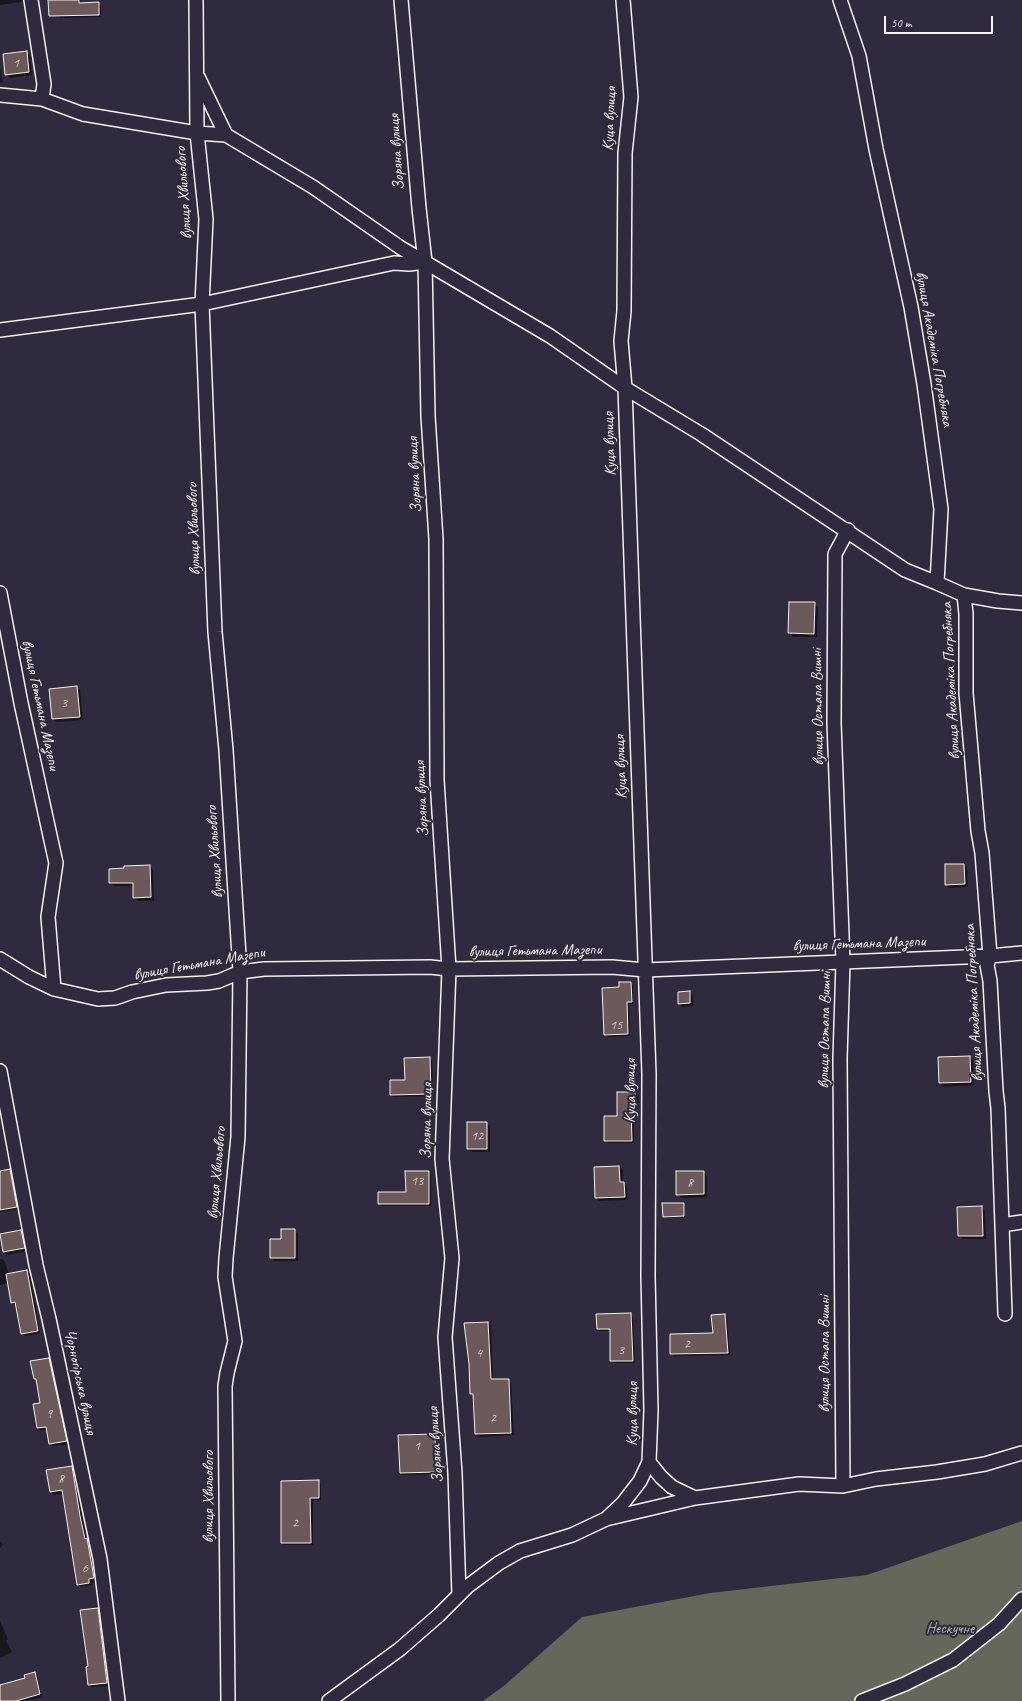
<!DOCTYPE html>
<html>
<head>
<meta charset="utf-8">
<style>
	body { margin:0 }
	#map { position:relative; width:1022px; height:1701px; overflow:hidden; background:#2f2a3d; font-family:Caveat,sans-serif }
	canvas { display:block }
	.scale { position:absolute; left:884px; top:16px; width:109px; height:18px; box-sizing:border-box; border:2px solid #f4f1e8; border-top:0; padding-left:5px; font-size:12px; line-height:14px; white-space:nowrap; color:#f4f1e8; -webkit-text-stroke:3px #2f2a3d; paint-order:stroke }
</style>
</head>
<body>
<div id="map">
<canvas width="1022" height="1701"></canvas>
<div class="scale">50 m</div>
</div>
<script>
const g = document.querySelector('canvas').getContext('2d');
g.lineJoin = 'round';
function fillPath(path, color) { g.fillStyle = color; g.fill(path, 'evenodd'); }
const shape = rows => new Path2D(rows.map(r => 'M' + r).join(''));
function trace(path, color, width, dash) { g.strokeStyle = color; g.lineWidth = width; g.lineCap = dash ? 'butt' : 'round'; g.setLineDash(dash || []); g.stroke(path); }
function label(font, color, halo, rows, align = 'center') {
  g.font = font + ' Caveat,sans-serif'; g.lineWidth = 4; g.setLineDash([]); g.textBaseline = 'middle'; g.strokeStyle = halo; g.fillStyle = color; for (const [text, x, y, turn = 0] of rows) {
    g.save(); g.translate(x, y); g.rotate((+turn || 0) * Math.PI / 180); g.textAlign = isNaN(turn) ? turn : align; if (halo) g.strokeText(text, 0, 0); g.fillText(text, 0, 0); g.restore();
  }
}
const green = shape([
	[1022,1521,1022,1701,483,1701,505,1685,582,1617,710,1593,867,1575]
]);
const shadow = shape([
	[0,0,22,0,22,2,0,5],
	[57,0,80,0,81,4,99,3,101,6,101,17,60,18,58,15],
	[27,52,30,55,32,75,10,78,6,74],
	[0,68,3,82,0,83],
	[790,603,814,603,818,607,817,637,793,637,789,633],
	[76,687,80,690,83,720,57,722,53,719],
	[964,865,967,868,968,887,950,888,946,885],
	[149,866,153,869,154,901,138,901,134,898,134,886,114,886,110,883],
	[631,983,633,985,633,1004,629,1004,630,1036,608,1037,605,1034,620,988],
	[690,992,693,996,693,1006,682,1007,679,1003],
	[970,1057,973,1060,974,1085,944,1087,940,1083,939,1058],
	[430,1058,432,1061,433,1096,393,1097,391,1094],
	[635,1093,638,1096,638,1109,634,1109,634,1143,608,1143,605,1140,618,1117],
	[0,1102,3,1117,0,1118],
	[468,1123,487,1123,490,1126,490,1152,472,1152,468,1149],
	[619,1167,623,1170,623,1183,627,1187,628,1200,599,1201,596,1197],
	[10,1170,12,1172,19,1209,0,1212,0,1172],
	[429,1172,431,1174,431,1206,382,1206,379,1203,407,1193],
	[703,1172,707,1175,707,1197,681,1198,677,1194],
	[683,1204,685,1206,685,1217,665,1218,664,1216],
	[981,1207,985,1211,986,1239,963,1239,959,1236],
	[294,1230,298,1234,298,1261,274,1261,271,1257],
	[21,1231,25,1235,28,1251,8,1255,4,1251],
	[0,1259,2,1259,5,1262,9,1275,27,1271,30,1274,40,1333,25,1336,22,1333,17,1305,15,1305,12,1302,8,1283,0,1285],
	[630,1314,633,1317,635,1363,613,1363,611,1361,611,1331,600,1331,598,1329],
	[724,1315,727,1318,730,1355,674,1356,671,1354,714,1334],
	[488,1323,491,1325,493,1380,509,1380,511,1382,514,1435,479,1437,476,1434,474,1396,471,1394],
	[48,1359,51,1362,69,1444,53,1446,50,1444,48,1430,41,1431,38,1428,34,1405,41,1404,38,1382,35,1379],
	[435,1435,437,1437,438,1474,403,1475,401,1472],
	[71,1467,74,1470,83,1520,87,1539,90,1542,97,1581,91,1582,92,1585,81,1587,78,1584,64,1493,54,1495,51,1492],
	[318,1481,321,1484,321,1500,313,1500,313,1545,284,1545,282,1543,281,1505],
	[0,1541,3,1545,0,1548],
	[98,1609,101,1612,110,1686,91,1687,89,1684,89,1667],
	[0,1621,8,1639,6,1641,12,1652,0,1658],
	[34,1673,37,1676,42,1697,27,1701,1,1701,0,1686,26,1679]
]);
const building = shape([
	[48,0,79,0,79,3,99,2,99,15,49,16,48,0],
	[27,51,29,72,5,75,3,54,27,51],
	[789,602,815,602,814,634,788,633,789,602],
	[77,686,80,717,52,719,49,689,77,686],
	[945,864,964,864,965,884,945,885,945,864],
	[150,865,151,897,133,898,133,883,109,883,109,869,124,868,124,866,150,865],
	[619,982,631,982,632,1002,627,1002,628,1034,604,1035,602,988,619,987,619,982],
	[690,991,690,1003,678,1004,678,992,690,991],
	[970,1056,971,1082,939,1083,938,1057,970,1056],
	[430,1057,431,1094,390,1095,390,1080,405,1080,404,1058,430,1057],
	[617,1092,635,1092,635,1107,631,1107,632,1141,604,1141,604,1116,617,1116,617,1092],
	[467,1122,487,1122,487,1149,467,1149,467,1122],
	[619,1166,620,1182,624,1182,625,1197,595,1198,594,1167,619,1166],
	[10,1169,17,1207,0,1210,0,1171,10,1169],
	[405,1171,429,1171,429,1204,378,1204,378,1192,406,1192,405,1171],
	[676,1171,704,1171,704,1194,676,1195,676,1171],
	[662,1203,684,1203,684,1216,663,1217,662,1203],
	[982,1206,983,1236,958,1236,957,1207,982,1206],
	[281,1229,295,1229,295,1258,270,1258,270,1239,281,1239,281,1229],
	[21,1230,25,1248,3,1252,0,1234,21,1230],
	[27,1270,38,1331,21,1334,15,1302,11,1303,6,1274,27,1270],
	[631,1313,633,1361,610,1361,610,1329,597,1329,596,1314,631,1313],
	[725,1314,728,1353,670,1354,670,1334,713,1333,711,1315,725,1314],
	[488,1322,491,1379,509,1379,511,1433,475,1434,473,1394,470,1394,469,1364,464,1323,488,1322],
	[49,1358,67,1441,49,1444,46,1427,37,1428,33,1404,40,1403,36,1379,34,1379,30,1361,49,1358],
	[435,1434,436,1472,400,1473,398,1435,435,1434],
	[72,1466,80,1516,85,1539,87,1538,94,1578,89,1579,89,1583,77,1585,62,1490,50,1492,46,1470,72,1466],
	[319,1480,319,1498,310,1498,311,1543,281,1543,281,1481,319,1480],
	[98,1608,107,1683,88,1685,86,1667,88,1666,80,1610,98,1608],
	[35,1672,40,1694,16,1701,0,1701,0,1685,25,1678,24,1675,35,1672]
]);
const minor = shape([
	[31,0,44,84,42,99],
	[196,0,197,133,206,219,202,304,215,632,226,750,240,972,238,1137,226,1258,225,1277,235,1341,227,1373,225,1386,228,1701],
	[401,0,419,208,425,262,428,416,436,539,437,780,449,969,442,1159,452,1258,445,1337,455,1473,459,1595],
	[840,0,859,56,876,149,911,307,924,384,941,509,937,583,964,595,966,614,966,693,978,831,982,853,990,956,987,965,990,981,996,1091,998,1108,1005,1314],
	[198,77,226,135],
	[0,95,42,99,83,114,197,133,226,135,313,187,401,248,550,336,625,388,701,434,905,570,937,583],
	[0,330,202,304,394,263,409,264,425,262],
	[0,593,21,703,56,863,48,917,54,989],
	[964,595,998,601,1022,603],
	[0,959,29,977,54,989,98,999,115,998,132,992,166,985,207,983,219,981,240,972,264,969,430,967,449,969,612,967,645,970,990,956,1022,953],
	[0,1071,36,1265,49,1319,100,1559,118,1701],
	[1002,1225,1022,1222],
	[649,1462,661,1477,672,1487,695,1498],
	[843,1486,840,1058,843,962,834,723,835,554,848,530],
	[606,1519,623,1503,640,1481,649,1462,651,1410,648,1276,649,1074,625,388,621,341,624,311,625,153,631,97,623,0],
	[329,1701,400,1649,439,1615,468,1586,499,1563,520,1551,572,1535,606,1519,695,1498,799,1484,843,1486,876,1479,937,1472,985,1464,1022,1453],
	[862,1701,905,1684,953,1660,999,1624,1022,1599]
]);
const numberNames = [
	["1",16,63],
	["3",64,703],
	["15",616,1025],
	["12",477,1136],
	["13",417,1181],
	["8",690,1183],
	["2",687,1344],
	["3",621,1350],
	["4",479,1353],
	["9",49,1414],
	["2",493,1418],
	["1",417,1446],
	["8",61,1479],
	["2",295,1523],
	["6",85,1568]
];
const streetNames = [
	["Куца вулиця",610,119,-87],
	["Зоряна вулиця",397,152,-94],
	["вулиця Хвильового",184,193,-94],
	["вулиця Академіка Погребняка",934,349,80],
	["Куца вулиця",610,444,-92],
	["Зоряна вулиця",415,475,-93],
	["вулиця Хвильового",194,529,-92],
	["вулиця Академіка Погребняка",951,681,-93],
	["вулиця Гетьмана Мазепи",40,705,78],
	["вулиця Остапа Вишні",818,707,-91],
	["Куца вулиця",621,767,-92],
	["Зоряна вулиця",422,799,-93],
	["вулиця Хвильового",215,852,-94],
	["вулиця Гетьмана Мазепи",859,944,-2],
	["вулиця Гетьмана Мазепи",535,951,-1],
	["вулиця Гетьмана Мазепи",199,964,-10],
	["вулиця Академіка Погребняка",974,1003,-93],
	["вулиця Остапа Вишні",825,1030,-89],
	["Куца вулиця",631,1091,-90],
	["Зоряна вулиця",427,1121,-89],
	["вулиця Хвильового",217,1173,-85],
	["вулиця Остапа Вишні",825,1354,-90],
	["Чорногірська вулиця",80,1382,78],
	["Куца вулиця",633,1414,-90],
	["Зоряна вулиця",436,1445,-94],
	["вулиця Хвильового",209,1497,-90]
];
const parkNames = [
	["Нескучне",950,1629]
];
fillPath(green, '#646759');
fillPath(shadow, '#0007');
fillPath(building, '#6c5959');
trace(building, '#f4f1e8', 1);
trace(minor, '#f4f1e8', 16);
trace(minor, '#2f2a3d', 13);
label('14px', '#d2cbc4', null, numberNames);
label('16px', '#f4f1e8', '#2f2a3d', streetNames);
label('16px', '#b3b3a8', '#2f2a3d', parkNames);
</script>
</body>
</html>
